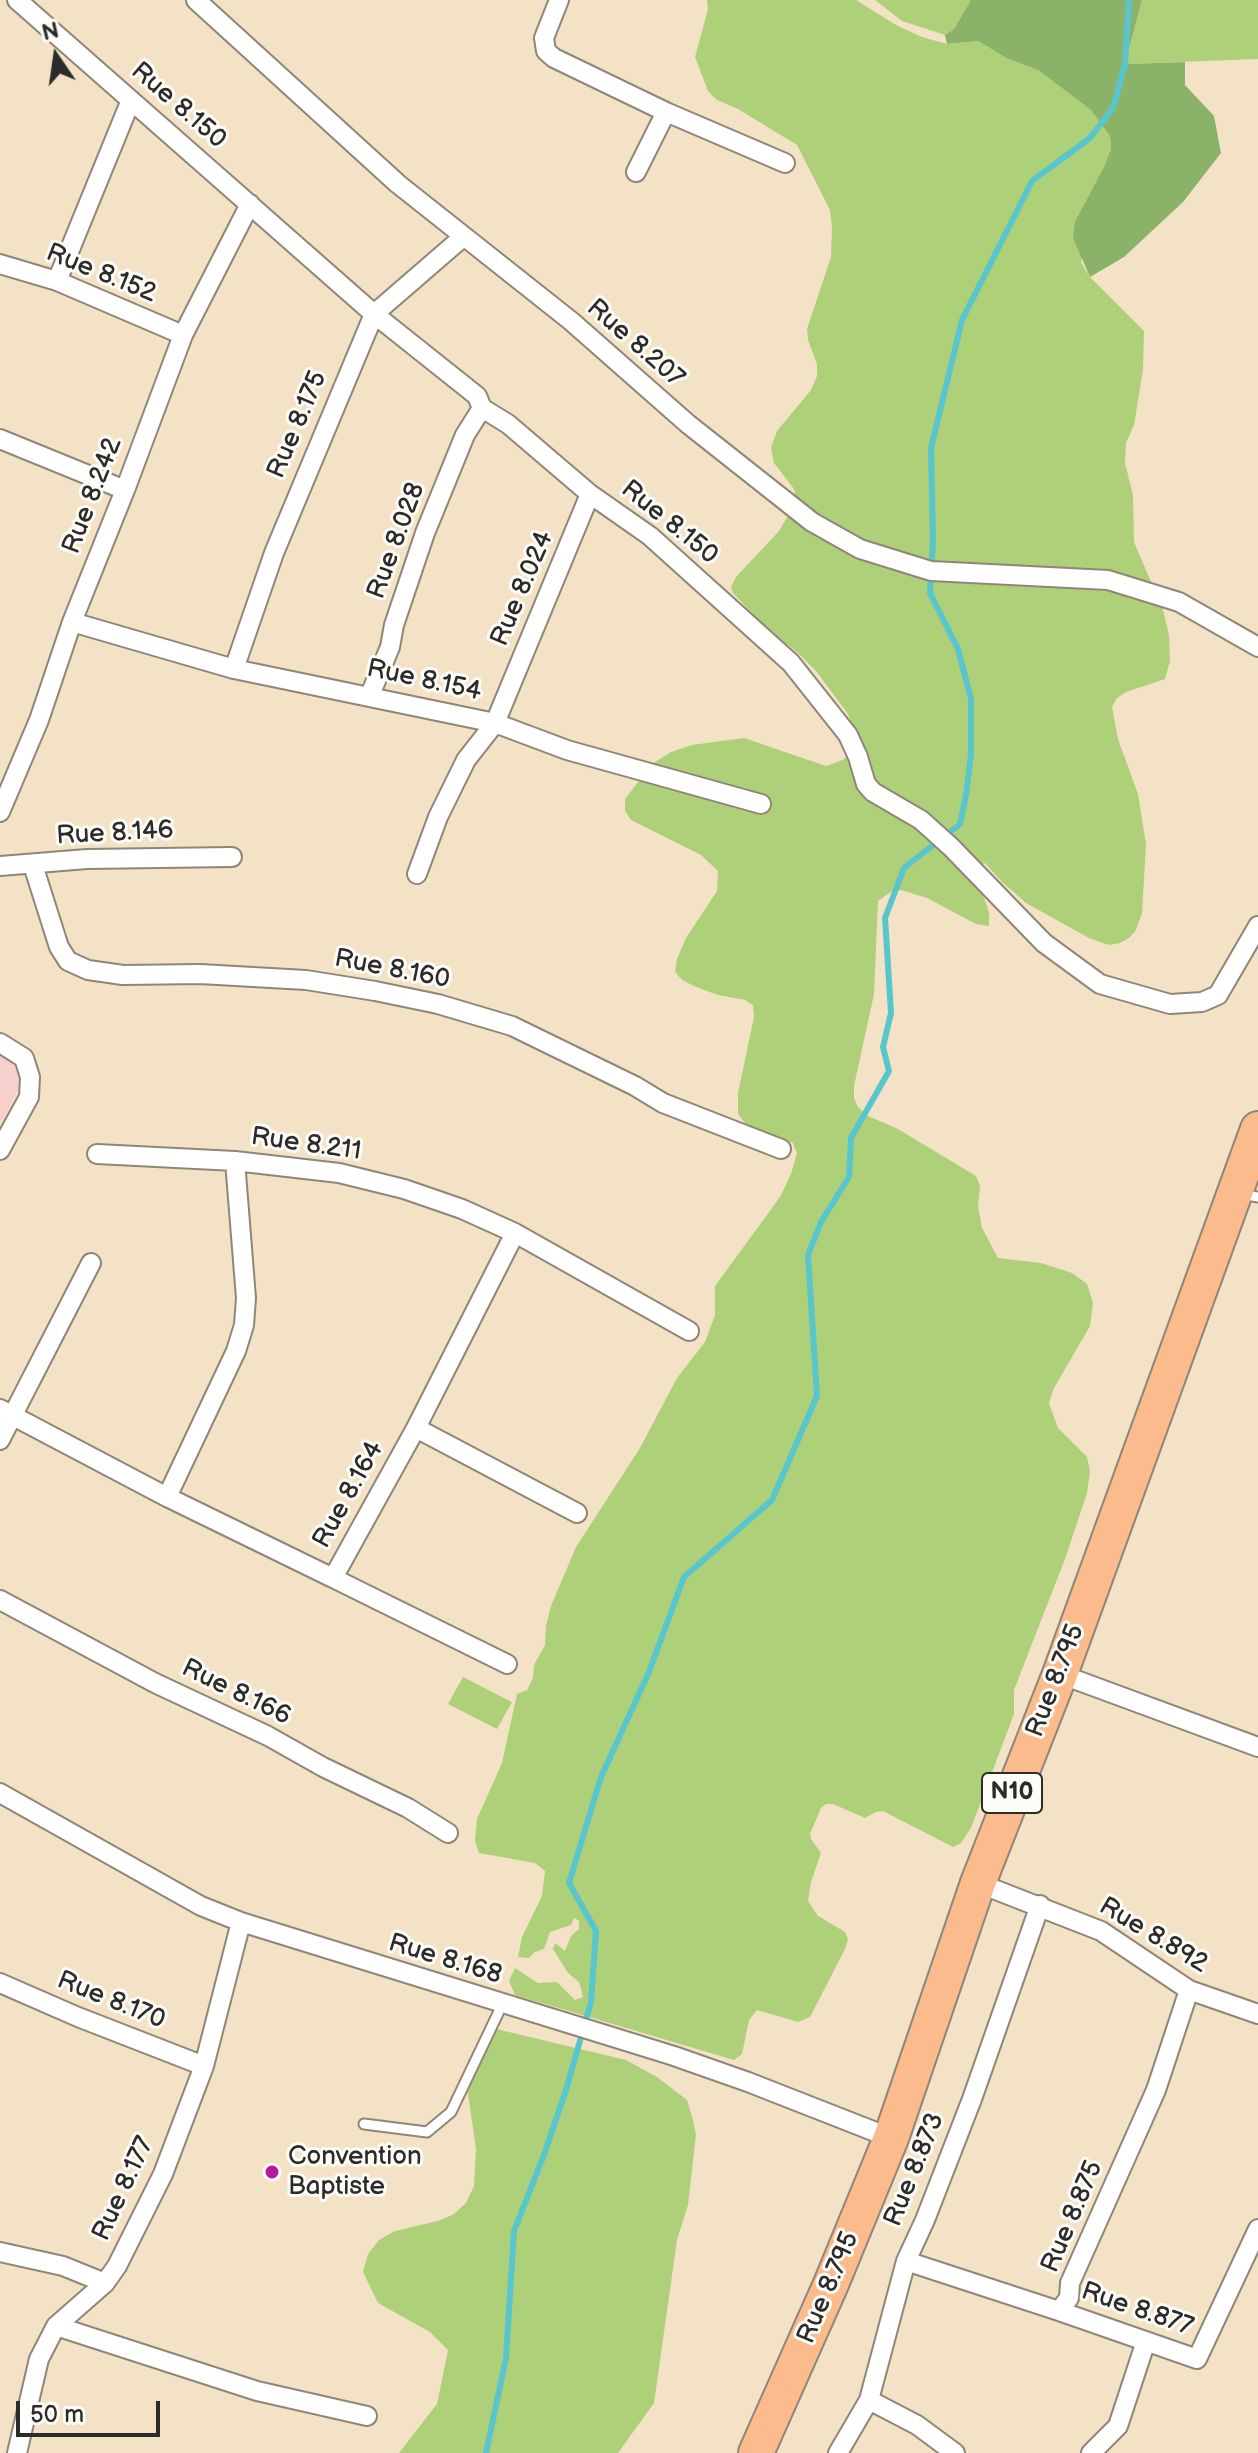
<!DOCTYPE html>
<html>
<head>
<meta charset="utf-8">
<style>
	body { margin:0 }
	#map { position:relative; width:1258px; height:2453px; overflow:hidden; background:#f3e2c6; font-family:"Balsamiq Sans",sans-serif }
	canvas { display:block }
	.north { position:absolute; left:16px; top:16px; width:80px; height:80px; -webkit-text-stroke:6px #fdfcf7; paint-order:stroke; rotate:347deg; font-size:22px; font-weight:700; line-height:32px; text-align:center; color:#2b2b2b }
	.north::after { content:''; display:block; margin:auto; width:28px; height:36px; background:#2b2b2b; clip-path:polygon(50% 0,100% 100%,50% 72%,0 100%) }
	.scale { position:absolute; left:16px; top:2401px; width:144px; height:36px; box-sizing:border-box; border:4px solid #2b2b2b; border-top:0; padding-left:10px; font-size:24px; line-height:28px; white-space:nowrap; color:#2b2b2b; -webkit-text-stroke:6px #fdfcf7; paint-order:stroke }
</style>
</head>
<body>
<div id="map">
<canvas width="1258" height="2453"></canvas>
<div class="north">N</div>
<div class="scale">50 m</div>
</div>
<script>
const g = document.querySelector('canvas').getContext('2d');
g.lineJoin = 'round';
function fillPath(path, color) { g.fillStyle = color; g.fill(path, 'evenodd'); }
const shape = rows => new Path2D(rows.map(r => 'M' + r).join(''));
function trace(path, color, width, dash) { g.strokeStyle = color; g.lineWidth = width; g.lineCap = dash ? 'butt' : 'round'; g.setLineDash(dash || []); g.stroke(path); }
function label(font, color, halo, rows, align = 'center') {
  g.font = font + ' "Balsamiq Sans",sans-serif'; g.lineWidth = 6; g.setLineDash([]); g.textBaseline = 'middle'; g.strokeStyle = halo; g.fillStyle = color; for (const [text, x, y, turn = 0] of rows) {
    g.save(); g.translate(x, y); g.rotate((+turn || 0) * Math.PI / 180); g.textAlign = isNaN(turn) ? turn : align; if (halo) g.strokeText(text, 0, 0); g.fillText(text, 0, 0); g.restore();
  }
}
const built = shape([
	[0,1048,16,1059,24,1079,2,1121,0,1120]
]);
const green = shape([
	[707,0,856,0,896,25,922,37,947,44,978,41,1008,59,1038,70,1091,110,1102,122,1110,136,1111,149,1081,262,1090,277,1144,331,1143,370,1134,425,1126,443,1125,463,1133,495,1134,542,1163,610,1169,635,1170,661,1165,679,1126,692,1117,698,1112,707,1118,739,1138,794,1146,844,1142,913,1136,930,1129,938,1120,943,1109,945,1089,938,1026,903,1002,882,985,863,978,868,977,878,989,912,989,926,976,924,927,898,901,890,892,891,878,901,874,994,854,1086,854,1098,858,1107,866,1115,898,1129,976,1176,980,1186,978,1206,982,1228,998,1258,1041,1263,1072,1273,1087,1284,1093,1303,1090,1326,1054,1388,1049,1403,1058,1428,1087,1457,1090,1471,1087,1493,1065,1559,1014,1690,1014,1714,971,1828,961,1843,953,1847,883,1811,876,1812,865,1818,833,1804,826,1804,821,1808,810,1834,811,1839,821,1853,811,1882,808,1901,818,1916,845,1932,848,1939,845,1949,810,2017,798,2022,757,2010,749,2020,742,2054,734,2060,515,1995,509,1981,515,1968,538,1983,557,1982,575,2000,583,1997,579,1982,568,1973,553,1949,555,1943,565,1951,571,1936,579,1929,579,1921,574,1918,571,1925,550,1932,544,1949,535,1952,529,1958,518,1957,522,1937,542,1896,545,1871,535,1863,479,1853,475,1841,477,1819,502,1763,517,1694,527,1690,533,1678,534,1665,545,1645,546,1626,551,1606,576,1547,640,1448,677,1378,705,1342,715,1315,715,1286,780,1197,791,1174,797,1153,793,1143,750,1129,738,1114,738,1093,754,1017,753,1005,745,1000,718,995,696,987,682,980,675,972,677,959,686,938,717,891,718,871,701,855,631,820,625,811,625,799,652,764,671,752,692,745,744,738,826,766,843,760,854,747,856,738,848,714,816,671,797,652,765,627,733,593,731,587,736,577,779,531,796,502,794,489,774,463,771,448,777,431,811,390,817,376,817,364,808,340,807,329,831,257,832,227,830,210,797,145,738,109,717,100,708,91,695,57,708,9],
	[875,0,971,0,954,29,945,35,902,21],
	[1142,0,1258,0,1258,59,1125,64],
	[463,1677,512,1702,497,1729,448,1704],
	[488,2027,626,2060,657,2077,687,2100,692,2117,696,2134,688,2205,677,2240,654,2403,618,2453,399,2453,437,2404,448,2350,430,2332,378,2303,363,2272,368,2254,379,2240,395,2231,438,2221,454,2214,466,2203,474,2186,476,2149,466,2080]
]);
const forest = shape([
	[971,0,1142,0,1125,64,1185,62,1185,85,1214,116,1221,153,1183,202,1124,257,1090,277,1073,238,1075,222,1105,165,1111,149,1110,136,1091,110,1038,70,1008,59,978,41,947,44,945,35,954,29]
]);
const stream = shape([
	[486,2453,506,2358,514,2231,544,2155,566,2090,591,2002,596,1931,569,1883,601,1777,649,1672,684,1577,772,1500,817,1396,808,1255,821,1222,849,1177,851,1138,889,1071,883,1047,891,1013,885,918,904,868,960,824,966,795,971,755,971,699,958,649,930,593,933,540,931,448,962,320,1032,181,1090,138,1113,108,1125,64,1129,0]
]);
const lane = shape([
	[1241,1194,1258,1197],
	[364,2124,427,2132,451,2112,502,2005]
]);
const street = shape([
	[17,0,374,314,477,396,482,408,508,424,590,494,650,536,791,663,848,735,858,757,866,784,873,792,921,820,951,847,1044,943,1100,984,1170,1004,1202,1002,1218,995,1258,926],
	[196,0,398,184,571,321,688,424,812,522,860,549,931,571,1108,580,1179,602,1258,647],
	[559,0,544,38,546,51,554,58,666,112,636,172],
	[666,112,785,163],
	[0,264,57,281,183,335],
	[57,281,131,100],
	[0,439,125,490],
	[72,622,234,669,495,723,567,750,761,804],
	[234,669,274,553,374,314,463,237],
	[370,695,390,647,394,625,425,533,465,435,482,408],
	[0,812,39,720,72,622,125,490,183,335,250,204],
	[33,865,59,947,68,961,88,970,123,975,200,974,306,980,375,991,438,1004,512,1026,635,1086,663,1103,781,1149],
	[0,866,87,859,232,857],
	[417,874,438,817,466,760,495,723,590,494],
	[0,1043,24,1058,30,1077,29,1097,0,1150],
	[97,1154,235,1161],
	[0,1409,167,1497,333,1578,416,1428,515,1233],
	[416,1428,577,1513],
	[0,1440,91,1263],
	[167,1497,236,1351,244,1325,246,1298,235,1161,339,1173,404,1189,462,1209,515,1233,689,1331],
	[333,1578,507,1664],
	[0,1600,155,1683,268,1736,323,1767,408,1808,448,1833],
	[1060,1674,1258,1747],
	[0,1793,201,1906,241,1922,674,2056,748,2082,891,2138],
	[978,1883,1101,1931,1189,1990,1258,2014],
	[0,1983,78,2017,204,2066],
	[0,2252,63,2266,105,2283],
	[906,2261,1059,2311,1069,2298,1070,2283,1156,2090,1189,1990],
	[1059,2311,1197,2359,1258,2229],
	[56,2326,257,2391,367,2416],
	[869,2400,917,2425,955,2453],
	[17,2453,39,2359,56,2326,105,2283,117,2266,163,2174,204,2066,241,1922],
	[838,2453,869,2400,906,2261,925,2220,972,2099,1040,1905],
	[1091,2453,1118,2426,1146,2341]
]);
const highway = shape([
	[756,2453,831,2284,891,2138,978,1883,1060,1674,1258,1129]
]);
const markers = [
	[272,2172,8,"#b5179e"]
];
const shields = [
	[1012,1793,60]
];
const shieldNames = [
	["N10",1012,1793]
];
const streetNames = [
	["Rue 8.150",178,106,41],
	["Rue 8.152",101,274,22],
	["Rue 8.207",635,344,41],
	["Rue 8.175",298,425,-67],
	["Rue 8.242",93,496,-69],
	["Rue 8.150",669,523,39],
	["Rue 8.028",397,541,-70],
	["Rue 8.024",523,589,-67],
	["Rue 8.154",424,681,12],
	["Rue 8.146",115,834,-3],
	["Rue 8.160",392,970,11],
	["Rue 8.211",306,1145,8],
	["Rue 8.164",349,1495,-61],
	["Rue 8.795",1056,1681,-69],
	["Rue 8.166",236,1693,26],
	["Rue 8.892",1153,1936,31],
	["Rue 8.168",445,1960,17],
	["Rue 8.170",111,2001,22],
	["Rue 8.873",915,2170,-68],
	["Rue 8.177",124,2189,-65],
	["Rue 8.875",1073,2217,-67],
	["Rue 8.795",829,2288,-67],
	["Rue 8.877",1137,2310,19]
];
const poiNames = [
	["Convention",288,2157],
	["Baptiste",288,2187]
];
fillPath(built, '#f7d0cd');
fillPath(green, '#add079');
fillPath(forest, '#8ab269');
trace(stream, '#59c6ce', 6);
trace(lane, '#8f8678', 13);
trace(street, '#8f8678', 22);
trace(highway, '#8f8678', 38);
trace(lane, '#fff', 9);
trace(street, '#fff', 18);
trace(highway, '#fbbb8d', 34);
for (const [x, y, r, color] of markers) { const dot = new Path2D(); dot.arc(x, y, r, 0, 2 * Math.PI); g.fillStyle = color; g.fill(dot); trace(dot, '#fdfcf7', 3); }
for (const [x, y, w] of shields) { const box = new Path2D(); box.roundRect(x - w / 2, y - 20, w, 40, 6); g.fillStyle = '#fdfcf7'; g.fill(box); trace(box, '#2b2b2b', 2); }
label('bold 24px', '#2b2b2b', null, shieldNames);
label('26px', '#2b2b2b', '#fdfcf7', streetNames);
label('26px', '#2b2b2b', '#fdfcf7', poiNames, 'left');
</script>
</body>
</html>
